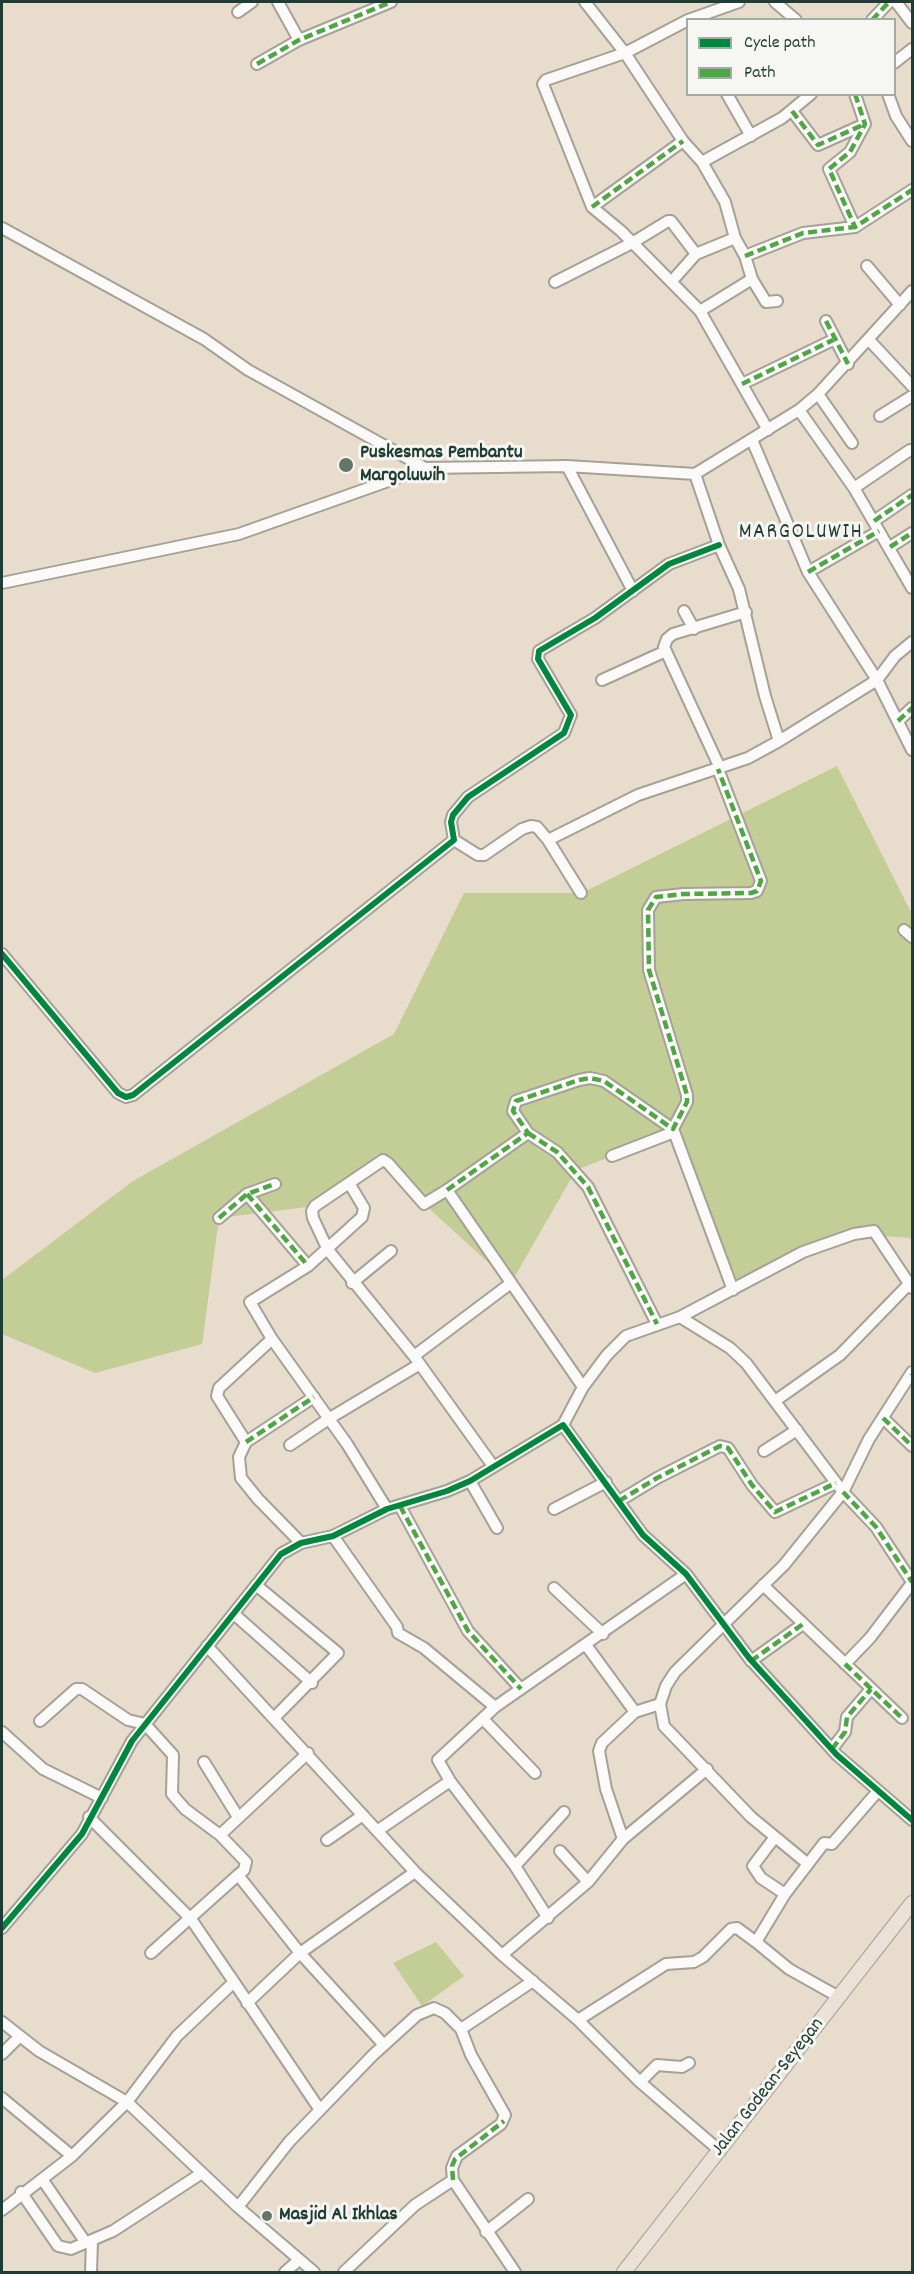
<!DOCTYPE html>
<html>
<head>
<meta charset="utf-8">
<style>
	body { margin:0 }
	#map { position:relative; width:914px; height:2274px; overflow:hidden; background:#e8dccd; font-family:Dekko,sans-serif }
	canvas { display:block }
	.frame { position:absolute; inset:0; border:3px solid #1f3d34; pointer-events:none }
	.legend { position:absolute; left:686px; top:18px; width:210px; height:78px; box-sizing:border-box; background:#f6f6f2; border:2px solid #a0aca6; margin:0; padding:8px 10px; list-style:none; font-size:18px; color:#1f3d34 }
	.legend li { display:flex; align-items:center; gap:12px; height:30px }
	.legend b { width:30px; border:2px solid #a0aca6 }
</style>
</head>
<body>
<div id="map">
<canvas width="914" height="2274"></canvas>
<div class="frame"></div>
<ul class="legend">
<li><b style="height:8px;background:#00873e"></b>Cycle path</li>
<li><b style="height:8px;background:#4fa644"></b>Path</li>
</ul>
</div>
<script>
const g = document.querySelector('canvas').getContext('2d');
g.lineJoin = 'round';
function fillPath(path, color) { g.fillStyle = color; g.fill(path, 'evenodd'); }
const shape = rows => new Path2D(rows.map(r => 'M' + r).join(''));
function trace(path, color, width, dash) { g.strokeStyle = color; g.lineWidth = width; g.lineCap = dash ? 'butt' : 'round'; g.setLineDash(dash || []); g.stroke(path); }
function label(font, color, halo, rows, align = 'center') {
  g.font = font + ' Dekko,sans-serif'; g.lineWidth = 6; g.setLineDash([]); g.textBaseline = 'middle'; g.strokeStyle = halo; g.fillStyle = color; for (const [text, x, y, turn = 0] of rows) {
    g.save(); g.translate(x, y); g.rotate((+turn || 0) * Math.PI / 180); g.textAlign = isNaN(turn) ? turn : align; if (halo) g.strokeText(text, 0, 0); g.fillText(text, 0, 0); g.restore();
  }
}
const green = shape([
	[837,766,912,914,912,1238,854,1234,733,1290,674,1132,576,1170,511,1283,424,1204,388,1163,315,1206,219,1218,202,1344,95,1373,2,1334,2,1280,133,1181,394,1034,464,893,582,893],
	[436,1942,464,1976,422,2006,393,1963]
]);
const minor = shape([
	[278,2,299,40],
	[585,2,625,53,683,141,702,162,725,202,735,238,696,254,672,281],
	[775,2,796,20],
	[896,2,912,23],
	[238,12,252,2],
	[688,20,625,53,546,80,543,84,592,207,621,231,700,311,768,430],
	[688,20,739,2],
	[872,20,889,2],
	[894,63,912,49],
	[257,64,299,40,391,2],
	[727,94,751,136],
	[855,94,865,124,850,152,829,169,855,227],
	[888,94,896,116,912,141],
	[792,111,818,145,865,124],
	[702,162,782,118,811,94],
	[592,207,683,141],
	[2,228,204,339,248,370,425,468],
	[735,238,745,256,752,279,766,302,777,301],
	[745,256,803,233,855,227,912,190],
	[867,266,900,305],
	[555,282,632,243,668,221,671,221,696,254],
	[700,311,752,279],
	[826,321,848,364],
	[869,340,912,386],
	[742,384,833,340],
	[818,394,852,443],
	[799,410,854,488,912,588],
	[880,416,912,396],
	[752,440,808,572,877,680,912,750],
	[567,466,633,591],
	[695,474,719,545,739,589,765,696,779,741,877,680,895,656,912,642],
	[854,488,910,450],
	[874,521,912,495],
	[890,547,912,533],
	[808,572,879,531],
	[2,583,239,534,425,468,567,466,695,474,799,410,818,394,912,291],
	[684,611,694,629],
	[602,680,666,651],
	[898,721,912,708],
	[720,768,664,647,667,639,673,634,746,612],
	[454,840,478,855,484,855,522,829,531,826,537,827,548,840,638,795,748,758,779,741],
	[548,840,581,893],
	[904,930,912,937],
	[2,954,118,1093,126,1097,133,1095,454,840,451,822,453,815,468,797,564,733,571,715,538,659,539,651,595,618,669,564,719,545],
	[673,1129,733,1290],
	[528,1133,557,1152,588,1187,657,1324],
	[612,1156,674,1132],
	[349,1183,364,1208,362,1217,308,1266,250,1302,272,1339,347,1444,387,1509],
	[447,1190,528,1133,513,1111,516,1101,579,1080,590,1078,604,1081,673,1129,687,1102,687,1095,649,970,648,910,656,897,684,894,751,893,757,891,761,881,718,769],
	[247,1194,308,1266],
	[219,1218,247,1194,275,1184],
	[352,1283,391,1251],
	[680,1317,730,1348,746,1363,843,1492,784,1565,675,1672,666,1686,660,1704,664,1726,751,1817,808,1864],
	[272,1339,219,1388,217,1396,246,1442,239,1457,241,1478,258,1499,301,1543],
	[414,1356,511,1283],
	[912,1372,869,1439,843,1492,876,1527,912,1582],
	[775,1401,840,1355,909,1284],
	[883,1418,912,1446],
	[563,1425,583,1387,607,1355,626,1336,680,1317,803,1252,854,1234,874,1231,912,1288],
	[246,1442,314,1397],
	[290,1445,330,1418,420,1364],
	[764,1451,797,1430],
	[493,1466,414,1356,328,1250,313,1218,312,1211,315,1206,383,1160,388,1163,424,1204,447,1190,583,1387],
	[470,1481,497,1528],
	[619,1501,657,1478,720,1446,728,1448,752,1485,775,1512,836,1483],
	[400,1506,468,1631,521,1689],
	[554,1509,606,1482],
	[333,1536,397,1627,398,1633,424,1648,495,1707],
	[256,1585,338,1653,275,1717],
	[763,1585,902,1718],
	[554,1588,603,1634],
	[234,1614,312,1683],
	[586,1645,635,1712,602,1743,599,1751,606,1789,623,1839],
	[207,1646,415,1872,502,1955,578,2020,640,2082,720,2151],
	[751,1661,803,1624],
	[845,1664,870,1638,912,1583],
	[635,1712,660,1704],
	[483,1719,535,1773],
	[40,1721,76,1689,82,1689,128,1720,145,1724,173,1755,172,1794,185,1809,220,1835,246,1862,244,1870,238,1875,300,1953,384,2045],
	[2,1732,43,1769,102,1798],
	[832,1749,845,1732,847,1717,871,1689],
	[204,1762,238,1817],
	[377,1831,450,1781],
	[220,1835,308,1753],
	[775,1837,753,1866,761,1878,785,1894],
	[327,1840,363,1815],
	[560,1851,588,1882],
	[515,1866,564,1812],
	[548,1918,515,1866,450,1781,438,1760,495,1707,686,1574],
	[2,1928,82,1834,132,1741,281,1554,301,1543,333,1536,387,1509,447,1491,470,1481,563,1425,643,1535,686,1574,749,1658,837,1755,912,1820],
	[756,1942,789,1969,839,1997],
	[151,1953,238,1875],
	[502,1955,588,1882,623,1839,707,1769],
	[234,1982,320,2110],
	[247,2003,300,1953,415,1872],
	[578,2020,666,1964,694,1962,703,1957,731,1929,737,1928,756,1942,785,1894,824,1843,832,1844,878,1791],
	[2,2022,39,2051,127,2102,238,2207,314,2272],
	[461,2029,533,1981],
	[2,2054,20,2036],
	[640,2082,657,2065,682,2067,689,2063],
	[2,2098,72,2156],
	[42,2179,86,2243],
	[21,2192,58,2246,71,2249,113,2231,202,2173],
	[238,2207,289,2142,373,2055,417,2015,434,2008,445,2013,461,2029,471,2055,505,2115,501,2124,457,2156,452,2168,453,2180,515,2272],
	[2,2210,72,2156,127,2102,177,2036,234,1982,191,1919,89,1817],
	[486,2232,528,2199],
	[91,2272,92,2240],
	[285,2272,299,2260],
	[344,2272,415,2205,453,2180]
]);
const major = shape([
	[624,2272,912,1903]
]);
const quiet = shape([
	[872,20,889,2],
	[257,64,299,40,391,2],
	[855,94,865,124,850,152,829,169,855,227],
	[792,111,818,145,865,124],
	[592,207,683,141],
	[745,256,803,233,855,227,912,190],
	[826,321,848,364],
	[742,384,833,340],
	[874,521,912,495],
	[890,547,912,533],
	[808,572,879,531],
	[898,721,912,708],
	[528,1133,557,1152,588,1187,657,1324],
	[447,1190,528,1133,513,1111,516,1101,579,1080,590,1078,604,1081,673,1129,687,1102,687,1095,649,970,648,910,656,897,684,894,751,893,757,891,761,881,718,769],
	[247,1194,308,1266],
	[219,1218,247,1194,275,1184],
	[912,1374,912,1375],
	[883,1418,912,1446],
	[246,1442,314,1397],
	[843,1492,876,1527,912,1582],
	[619,1501,657,1478,720,1446,728,1448,752,1485,775,1512,836,1483],
	[400,1506,468,1631,521,1689],
	[751,1661,803,1624],
	[845,1664,902,1718],
	[832,1749,845,1732,847,1717,871,1689],
	[453,2180,452,2166,455,2159,504,2121]
]);
const cycleway = shape([
	[2,954,118,1093,126,1097,133,1095,454,840,451,822,453,815,468,797,564,733,571,715,538,659,539,651,595,618,669,564,719,545],
	[2,1928,82,1834,132,1741,281,1554,301,1543,333,1536,387,1509,447,1491,470,1481,563,1425,643,1535,686,1574,749,1658,837,1755,912,1820]
]);
const markers = [
	[346,465,8,"#65756a"],
	[267,2216,6,"#65756a"]
];
const poiNames = [
	["Puskesmas Pembantu",360,454],
	["Margoluwih",360,477],
	["Masjid Al Ikhlas",279,2216]
];
const streetNames = [
	["Jalan Godean-Seyegan",769,2088,-52]
];
const quarterNames = [
	["MARGOLUWIH",801,534]
];
fillPath(green, '#c3cd96');
trace(minor, '#a4a197', 14);
trace(major, '#a4a197', 16);
trace(minor, '#fcfaf8', 10);
trace(major, '#ebe1d6', 14);
trace(quiet, '#4fa644', 4.5, [9, 4.5]);
trace(cycleway, '#00873e', 6);
for (const [x, y, r, color] of markers) { const dot = new Path2D(); dot.arc(x, y, r, 0, 2 * Math.PI); g.fillStyle = color; g.fill(dot); trace(dot, '#f6f6f2', 2); }
label('bold 20px', '#1f3d34', '#f6f6f2', poiNames, 'left');
label('20px', '#1f3d34', '#f6f6f2', streetNames);
g.letterSpacing = '1.5px';
label('22px', '#1f3d34', '#f6f6f2', quarterNames);
g.letterSpacing = '0px';
</script>
</body>
</html>
